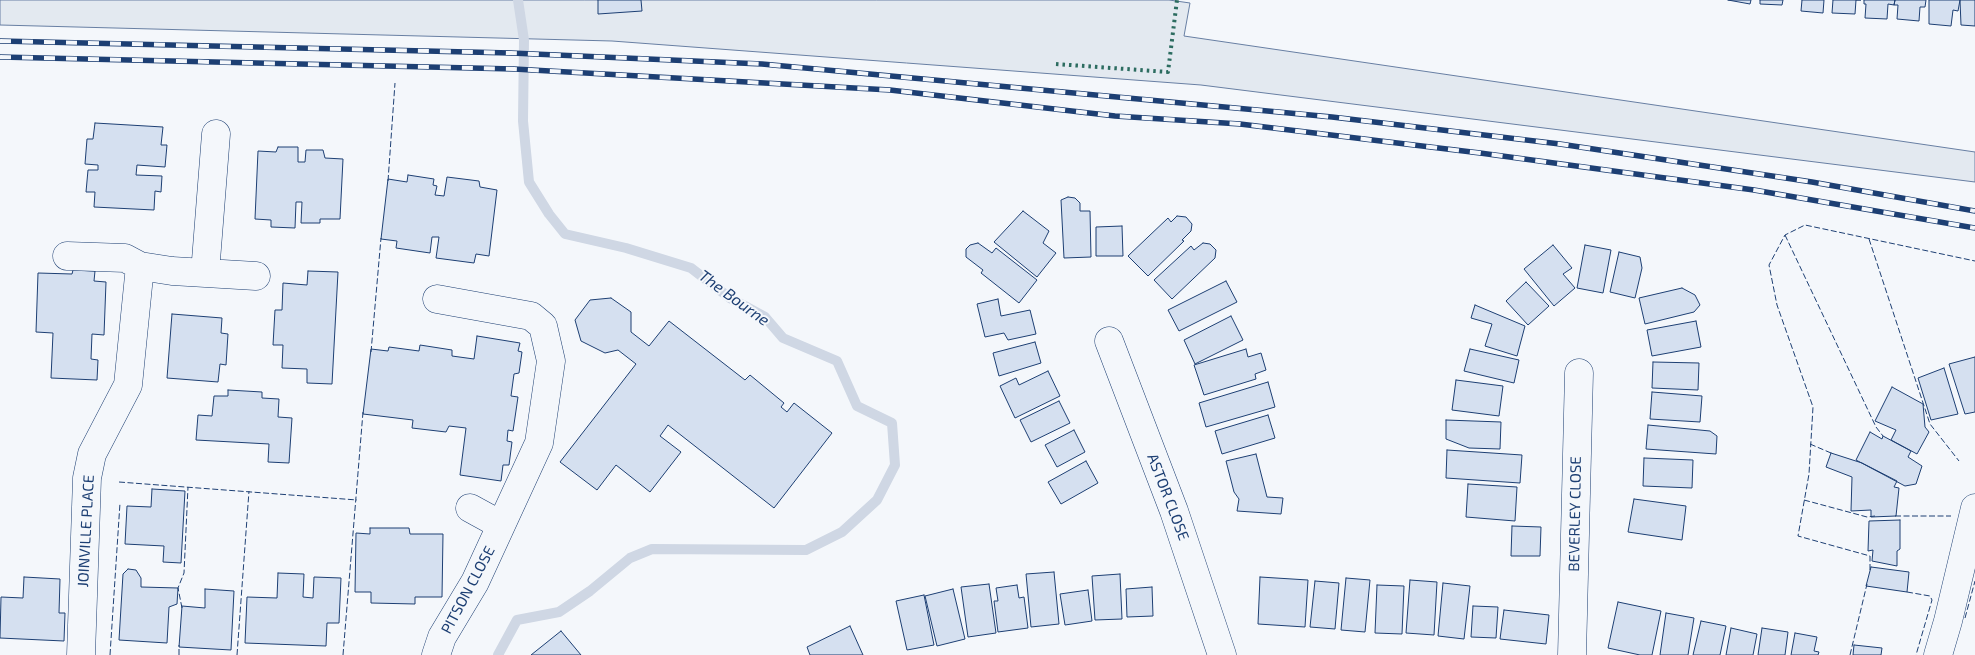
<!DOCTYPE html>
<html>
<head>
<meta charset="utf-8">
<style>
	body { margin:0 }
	canvas { display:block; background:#f4f7fb }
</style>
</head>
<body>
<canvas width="1975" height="655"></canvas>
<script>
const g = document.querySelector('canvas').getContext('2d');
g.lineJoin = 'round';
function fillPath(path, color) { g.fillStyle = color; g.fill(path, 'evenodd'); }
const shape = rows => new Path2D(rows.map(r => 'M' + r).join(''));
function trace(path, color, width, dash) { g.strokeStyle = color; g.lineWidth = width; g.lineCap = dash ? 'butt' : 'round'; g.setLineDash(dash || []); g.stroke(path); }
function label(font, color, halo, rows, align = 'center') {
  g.font = font + ' "Exo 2",sans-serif'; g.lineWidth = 4; g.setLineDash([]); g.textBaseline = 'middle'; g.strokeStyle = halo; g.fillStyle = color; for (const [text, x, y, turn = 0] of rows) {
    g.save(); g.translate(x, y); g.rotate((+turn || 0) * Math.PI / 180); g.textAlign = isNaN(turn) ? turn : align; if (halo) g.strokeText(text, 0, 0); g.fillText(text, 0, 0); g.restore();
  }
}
const green = shape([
	[0,0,1169,0,1190,3,1184,36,1975,152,1975,182,1201,85,612,41,0,25,0,0]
]);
const stream = shape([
	[498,655,517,620,559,612,590,591,630,558,652,549,806,550,842,532,877,500,895,465,892,423,857,406,837,361,783,338,765,317,730,298,691,268,626,248,565,234,549,214,529,182,523,121,524,40,518,0]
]);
const building = shape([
	[598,0,641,0,642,11,598,14,598,0],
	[1728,0,1751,0,1750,4,1728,0],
	[1760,0,1783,0,1782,5,1760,4,1760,0],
	[1802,0,1824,0,1823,13,1801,11,1802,0],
	[1833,0,1861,0,1856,0,1855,14,1832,13,1833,0],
	[1864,0,1895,0,1894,5,1888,4,1887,19,1865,18,1866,4,1864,4,1864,0],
	[1895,0,1926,0,1925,7,1920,7,1919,21,1897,19,1898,5,1894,5,1895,0],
	[1929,0,1960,0,1958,11,1953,10,1951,26,1929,24,1929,0],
	[1960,0,1975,0,1975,26,1961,25,1960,0],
	[95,123,163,127,161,145,167,145,165,167,137,165,136,175,162,176,161,192,155,191,154,210,94,207,95,192,86,192,88,170,98,170,98,165,85,164,87,139,93,139,95,123],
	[278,147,298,147,298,162,305,162,306,150,323,150,325,158,343,159,340,219,320,219,320,223,301,223,302,202,296,202,295,228,271,227,271,220,255,219,258,151,276,152,278,147],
	[408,175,434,179,433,185,437,186,435,195,444,196,447,177,479,181,480,187,497,190,489,256,476,254,474,263,436,258,439,237,432,237,430,253,396,248,397,241,381,239,388,179,407,182,408,175],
	[1068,197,1075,198,1080,203,1080,211,1090,211,1091,257,1064,258,1061,200,1068,197],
	[1023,211,1049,231,1043,243,1056,253,1037,277,994,242,1023,211],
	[1177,216,1186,217,1192,224,1191,231,1182,240,1184,241,1148,276,1128,256,1168,218,1171,222,1177,216],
	[1122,226,1123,256,1096,256,1096,227,1122,226],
	[978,243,992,253,996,248,1037,280,1019,303,981,273,983,270,966,257,966,249,970,245,978,243],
	[1203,243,1210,244,1216,250,1215,258,1172,299,1154,280,1191,246,1194,250,1203,243],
	[1553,245,1572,268,1563,274,1575,288,1554,306,1524,269,1553,245],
	[1585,245,1611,250,1603,293,1577,288,1585,245],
	[1619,252,1640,257,1642,268,1635,298,1610,292,1619,252],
	[73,270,95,271,94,281,106,282,104,335,92,334,91,359,98,360,97,380,51,378,53,333,36,332,38,273,72,274,73,270],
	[308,271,338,272,332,384,307,383,307,369,282,368,283,345,273,345,275,310,282,310,283,283,307,285,308,271],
	[1226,281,1237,302,1179,331,1168,310,1226,281],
	[1526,282,1549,306,1528,325,1506,301,1526,282],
	[1682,288,1695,295,1700,305,1694,312,1645,324,1639,298,1682,288],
	[611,298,631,312,631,332,649,346,669,321,745,380,750,375,784,403,781,407,787,412,794,403,832,433,774,508,668,425,660,436,681,452,650,492,616,465,597,490,560,462,636,364,618,350,605,353,581,341,575,320,590,300,611,298],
	[998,299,1001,316,1030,310,1036,334,1008,340,1004,333,985,337,977,304,998,299],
	[1475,305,1525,326,1517,356,1485,346,1492,324,1471,318,1475,305],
	[172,314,222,318,221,333,228,334,226,365,220,364,218,382,167,378,172,314],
	[1231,316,1243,340,1195,364,1184,340,1231,316],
	[1696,321,1701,347,1652,356,1647,330,1696,321],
	[477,336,520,343,518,351,522,352,519,373,514,374,511,396,518,397,513,431,508,430,507,441,512,442,509,465,503,465,501,481,460,475,466,428,449,426,446,432,412,428,413,420,363,414,371,349,388,351,389,347,419,351,420,345,452,350,452,356,474,359,477,336],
	[1035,342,1041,363,999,376,993,353,1035,342],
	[1246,349,1248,357,1261,353,1266,370,1255,374,1256,379,1204,395,1194,365,1246,349],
	[1470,349,1519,360,1514,383,1464,371,1470,349],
	[1975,357,1975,412,1965,414,1949,364,1975,357],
	[1653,362,1699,363,1698,390,1652,388,1653,362],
	[1944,368,1958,414,1931,420,1918,378,1944,368],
	[1048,371,1060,396,1015,418,1000,386,1016,378,1019,385,1048,371],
	[1456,380,1503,386,1499,416,1452,410,1456,380],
	[1268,382,1275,407,1206,427,1199,403,1268,382],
	[1892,387,1923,404,1925,427,1929,432,1917,454,1891,440,1896,430,1875,421,1892,387],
	[228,390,262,392,262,398,279,399,278,417,292,418,289,463,268,462,269,444,196,440,198,415,212,416,214,396,228,396,228,390],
	[1652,392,1702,396,1700,422,1650,419,1652,392],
	[1059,401,1070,423,1031,442,1020,420,1059,401],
	[1268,415,1275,438,1222,454,1215,431,1268,415],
	[1446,420,1501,422,1500,449,1469,448,1446,439,1446,420],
	[1648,425,1710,431,1717,436,1716,454,1646,449,1648,425],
	[1074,430,1085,452,1057,467,1045,445,1074,430],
	[1870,432,1882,439,1883,436,1911,451,1908,457,1922,466,1916,484,1905,486,1856,460,1870,432],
	[1447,450,1522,455,1520,483,1446,478,1447,450],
	[1831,453,1862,463,1897,481,1894,487,1899,488,1896,516,1871,517,1871,510,1851,511,1852,477,1826,467,1831,453],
	[1256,454,1267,497,1283,498,1281,514,1237,511,1239,499,1234,492,1226,461,1256,454],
	[1644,458,1693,460,1692,488,1643,486,1644,458],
	[1086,461,1098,483,1061,504,1048,482,1086,461],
	[1468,484,1517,487,1515,521,1466,517,1468,484],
	[152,489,185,491,181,563,163,562,164,546,125,544,127,506,151,507,152,489],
	[1634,499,1686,506,1682,540,1628,532,1634,499],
	[1900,520,1900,549,1897,551,1897,566,1872,561,1873,550,1868,551,1869,521,1900,520],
	[1512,526,1541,527,1540,556,1511,556,1512,526],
	[370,528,409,528,410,534,443,534,442,597,415,597,415,604,371,603,371,592,355,592,356,533,370,534,370,528],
	[1871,567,1909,572,1907,592,1866,586,1871,567],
	[128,569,136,570,141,578,141,587,178,588,177,604,169,607,167,643,119,640,123,574,128,569],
	[1054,572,1059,624,1031,627,1026,574,1054,572],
	[278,573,304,574,303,597,313,598,314,577,341,578,339,623,327,623,326,646,245,643,247,597,277,598,278,573],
	[1120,574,1122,619,1095,620,1092,576,1120,574],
	[24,577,60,579,59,613,65,613,64,641,0,638,1,597,23,598,24,577],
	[1260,577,1308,580,1305,627,1258,624,1260,577],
	[1346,578,1370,580,1365,632,1341,630,1346,578],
	[1410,580,1437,582,1434,635,1406,633,1410,580],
	[1315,581,1339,583,1335,629,1310,627,1315,581],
	[1443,583,1470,586,1464,639,1438,636,1443,583],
	[989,584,996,633,968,637,961,587,989,584],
	[1017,585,1019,598,1024,597,1028,628,998,632,994,601,998,601,996,588,1017,585],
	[1377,585,1404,586,1402,634,1375,633,1377,585],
	[1152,587,1153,616,1127,617,1126,589,1152,587],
	[205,589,234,591,231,650,179,647,182,606,205,608,205,589],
	[953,589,965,639,937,646,925,596,953,589],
	[1088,590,1092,621,1065,625,1060,594,1088,590],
	[924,595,934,645,907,650,896,601,924,595],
	[1618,602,1661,611,1652,655,1640,655,1608,648,1618,602],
	[1473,606,1498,607,1496,638,1471,637,1473,606],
	[1504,610,1549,615,1546,644,1500,639,1504,610],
	[1666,613,1694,618,1688,655,1660,655,1666,613],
	[1701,621,1726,626,1720,655,1693,655,1701,621],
	[850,626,863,655,810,655,807,647,850,626],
	[1731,628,1757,634,1753,655,1726,655,1731,628],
	[1762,628,1788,632,1785,655,1758,655,1762,628],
	[561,631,581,655,531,655,561,631],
	[1795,633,1817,637,1814,651,1819,652,1818,655,1791,655,1795,633],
	[1854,645,1882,648,1881,655,1853,655,1854,645]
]);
const minor = shape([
	[67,256,125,258,140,266,172,271,256,276],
	[205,273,216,134],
	[1109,341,1174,511,1222,655],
	[470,508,501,525],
	[81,655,87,478,92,454,128,385,140,266],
	[436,655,442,637,475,582,539,443,551,361,543,326,531,316,437,299],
	[1572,655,1579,373],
	[1938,655,1948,621,1975,508]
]);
const rail = shape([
	[0,41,511,53,762,64,1332,117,1560,144,1812,182,1975,211],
	[0,57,514,69,890,90,1115,116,1240,124,1480,153,1754,190,1975,228]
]);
const hedge = shape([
	[1056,64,1168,72,1177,0]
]);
const fence = shape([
	[388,181,395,83],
	[1785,235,1876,427,1883,436],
	[1869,239,1930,424,1959,461],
	[371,352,381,238],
	[1810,444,1831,453],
	[119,482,357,500],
	[1804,500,1867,517,1875,516],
	[1895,516,1951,516],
	[1870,570,1870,556,1798,536,1809,474,1813,407,1777,305,1769,265,1785,235,1805,225,1975,261],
	[1907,592,1930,596,1932,600,1916,655],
	[182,608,178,588,184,573,188,487],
	[1965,618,1975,581],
	[110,655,120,503],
	[179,655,179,645],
	[237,655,249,491],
	[343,655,363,412],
	[1850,655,1867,584]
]);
const streetNames = [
	["ASTOR CLOSE",1168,497,69],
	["BEVERLEY CLOSE",1575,514,-89],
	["JOINVILLE PLACE",86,531,-87],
	["PITSON CLOSE",468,590,-62]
];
const waterNames = [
	["The Bourne",734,298,36]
];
fillPath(green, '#e3e9f0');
trace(green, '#687fa3', 1);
trace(stream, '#cfd7e4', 10);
fillPath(building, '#d5e0f0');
trace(building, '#1d3f73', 1);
trace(minor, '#1d3f73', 29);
trace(minor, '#f4f7fb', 28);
trace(rail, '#1d3f73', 5.5);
trace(rail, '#f4f7fb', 4, [11]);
trace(hedge, '#2c6c60', 4, [2.5, 4]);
trace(fence, '#1d3f73', 1, [6, 2.5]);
label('15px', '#1d3f73', '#f4f7fb', streetNames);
label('italic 16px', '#1d3f73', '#f4f7fb', waterNames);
</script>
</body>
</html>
